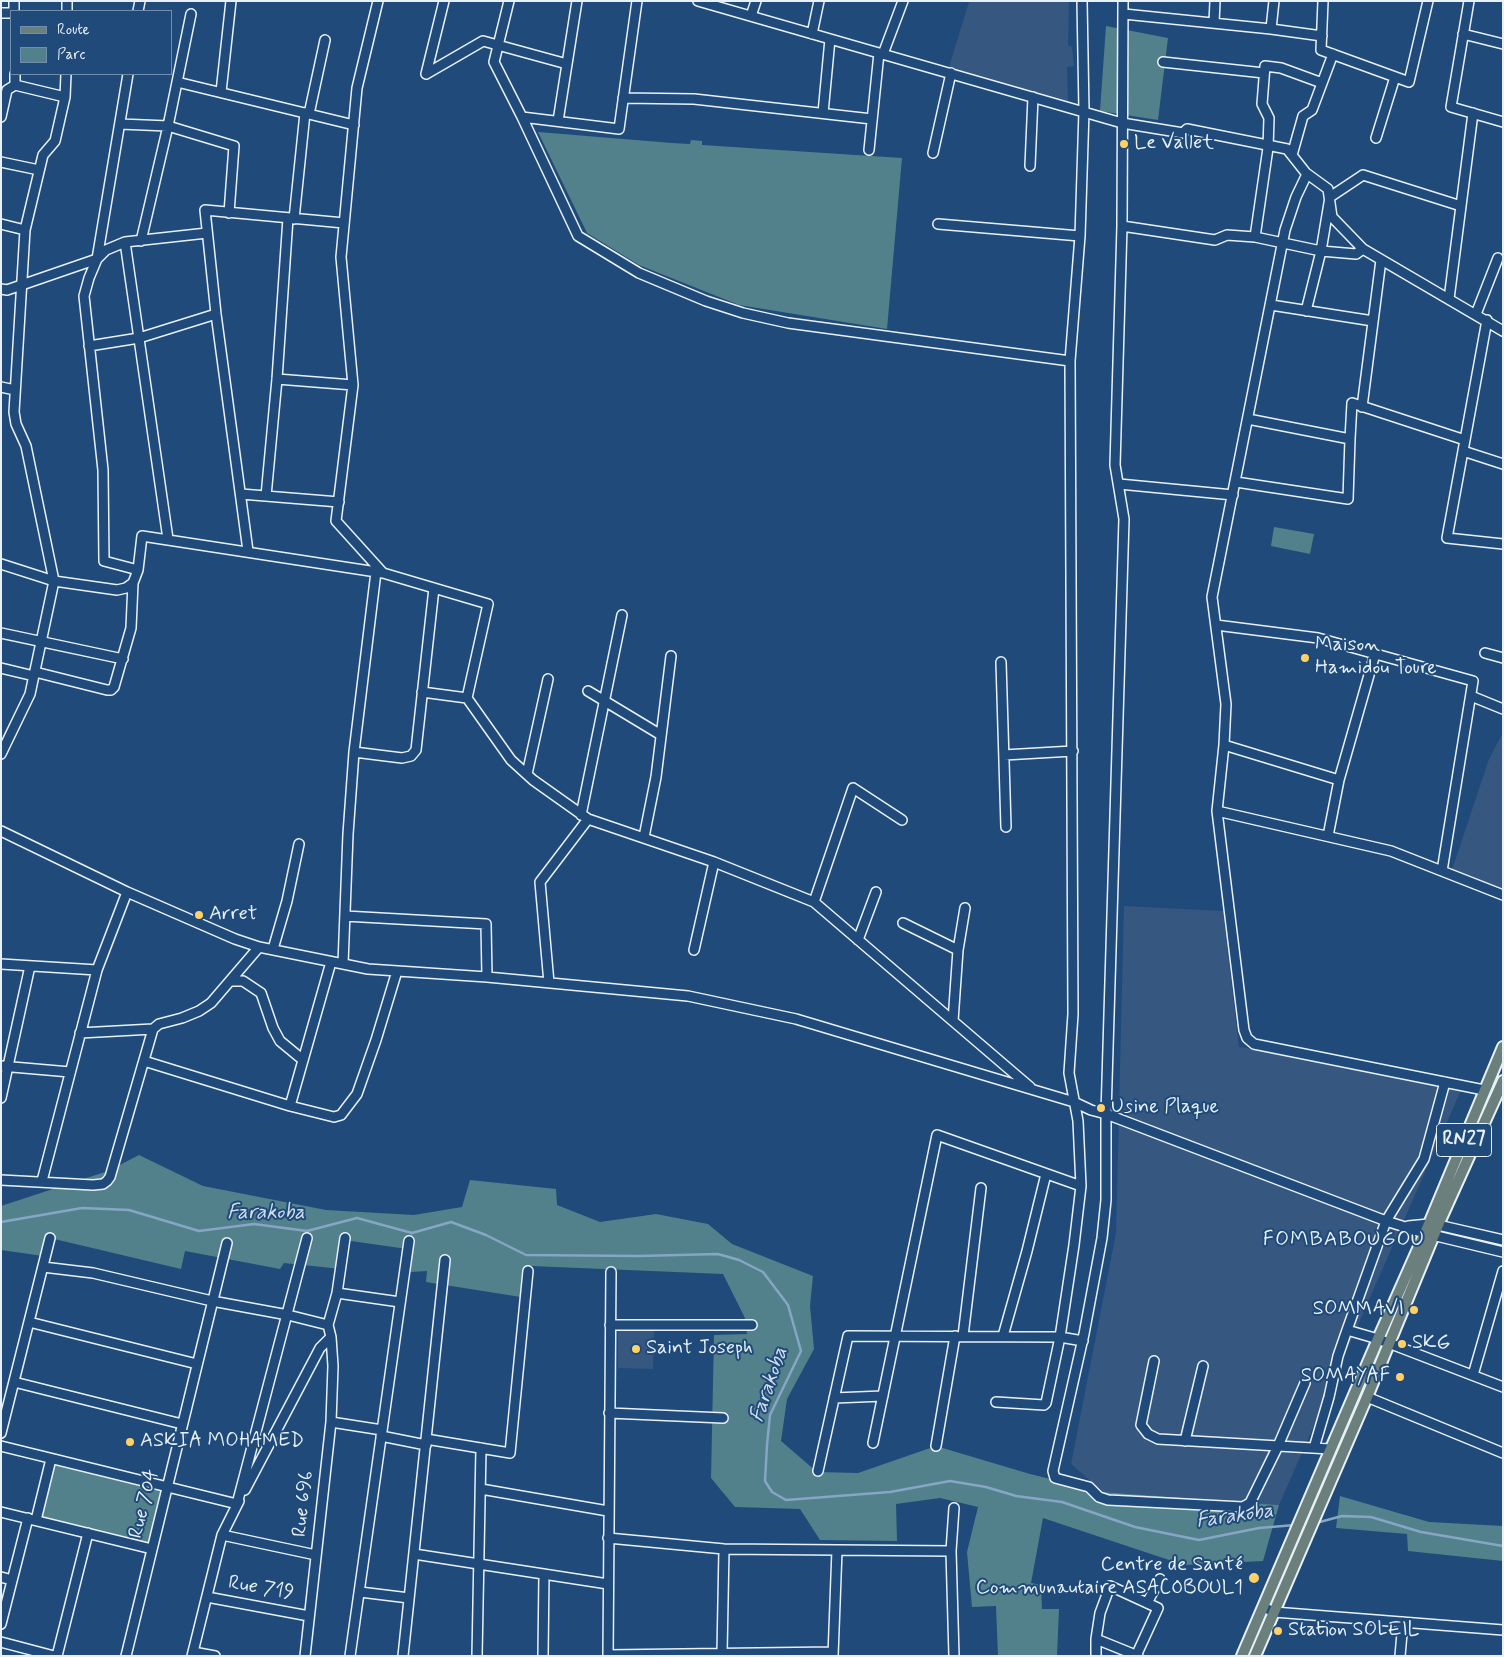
<!DOCTYPE html>
<html>
<head>
<meta charset="utf-8">
<style>
	body { margin:0 }
	#map { position:relative; width:1504px; height:1657px; overflow:hidden; background:#1f4a7a; font-family:Mynerve,sans-serif }
	canvas { display:block }
	.frame { position:absolute; inset:0; border:2px solid #e8f1f8; pointer-events:none }
	.legend { position:absolute; left:10px; top:10px; width:162px; height:65px; box-sizing:border-box; background:#1f4a7a; border:1px solid #6f8dac; margin:0; padding:6px 9px; list-style:none; font-size:15px; color:#e8f1f8 }
	.legend li { display:flex; align-items:center; gap:10px; height:25px }
	.legend b { width:25px; border:1px solid #6f8dac }
</style>
</head>
<body>
<div id="map">
<canvas width="1504" height="1657"></canvas>
<div class="frame"></div>
<ul class="legend">
<li><b style="height:6px;background:#6b7f7c"></b>Route</li>
<li><b style="height:14px;background:#52818b"></b>Parc</li>
</ul>
</div>
<script>
const g = document.querySelector('canvas').getContext('2d');
g.lineJoin = 'round';
function fillPath(path, color) { g.fillStyle = color; g.fill(path, 'evenodd'); }
const shape = rows => new Path2D(rows.map(r => 'M' + r).join(''));
function trace(path, color, width, dash) { g.strokeStyle = color; g.lineWidth = width; g.lineCap = dash ? 'butt' : 'round'; g.setLineDash(dash || []); g.stroke(path); }
function label(font, color, halo, rows, align = 'center') {
  g.font = font + ' Mynerve,sans-serif'; g.lineWidth = 4; g.setLineDash([]); g.textBaseline = 'middle'; g.strokeStyle = halo; g.fillStyle = color; for (const [text, x, y, turn = 0] of rows) {
    g.save(); g.translate(x, y); g.rotate((+turn || 0) * Math.PI / 180); g.textAlign = isNaN(turn) ? turn : align; if (halo) g.strokeText(text, 0, 0); g.fillText(text, 0, 0); g.restore();
  }
}
const built = shape([
	[967,1,1069,1,1068,45,1072,47,1074,66,1067,67,1068,102,948,70,969,2],
	[1501,736,1503,736,1503,889,1452,870,1489,759],
	[1124,906,1223,911,1239,1047,1465,1081,1279,1505,1103,1492,1071,1464,1116,1233],
	[618,1329,654,1330,653,1369,618,1368]
]);
const green = shape([
	[1106,26,1168,38,1158,120,1100,111],
	[538,132,672,143,690,144,691,140,702,141,702,145,902,158,887,329,739,305,639,265,587,233],
	[1274,527,1314,534,1310,554,1271,546],
	[139,1155,203,1186,326,1210,414,1215,462,1207,470,1180,556,1189,557,1205,600,1222,656,1214,708,1224,732,1244,813,1276,810,1306,814,1349,787,1399,781,1441,817,1472,858,1473,936,1446,1030,1474,1103,1492,1279,1505,1263,1561,1184,1565,1043,1518,1031,1583,1041,1585,1042,1609,1059,1609,1057,1656,998,1656,996,1606,972,1607,967,1552,978,1507,940,1498,896,1504,897,1541,820,1540,800,1509,735,1507,711,1478,714,1335,747,1334,745,1318,723,1274,531,1266,527,1298,426,1282,427,1271,411,1272,407,1249,344,1240,341,1269,284,1263,280,1269,185,1251,181,1269,50,1238,43,1256,1,1250,1,1206,108,1171],
	[51,1463,162,1491,149,1544,38,1517],
	[1340,1496,1429,1522,1503,1526,1503,1561,1408,1551,1407,1534,1336,1528]
]);
const stream = shape([
	[1,1222,82,1208,129,1210,199,1231,254,1224,307,1231,357,1218,412,1233,451,1222,486,1235,526,1255,639,1256,718,1254,739,1260,763,1272,788,1305,801,1351,770,1415,767,1445,765,1481,772,1492,786,1500,890,1492,950,1481,986,1487,1016,1496,1062,1502,1135,1527,1199,1540,1259,1528,1295,1525],
	[1316,1523,1342,1516,1371,1517,1421,1532,1503,1546]
]);
const minor = shape([
	[14,1,14,11],
	[378,1,357,88,341,257,353,385,336,521,383,573],
	[509,1,494,62,522,117,578,236,639,273,706,301,743,313,788,323,1070,361],
	[698,1,1122,123,1183,133,1187,129,1287,149,1306,173,1328,189,1332,217,1363,249,1503,331],
	[1123,1,1122,226,1115,465,1124,519,1106,1114,1106,1200,1102,1238,1084,1334,1053,1471,1055,1478,1089,1487,1099,1497,1108,1500,1243,1507,1250,1503,1278,1446,1305,1383],
	[1323,1,1321,50,1409,82,1428,1],
	[1469,1,1451,107,1503,122],
	[67,11,67,1],
	[138,11,140,1],
	[1,13,11,13],
	[1124,14,1271,29,1322,36],
	[751,16,756,1],
	[1214,23,1215,1],
	[1271,29,1274,1],
	[812,34,819,1],
	[1463,34,1503,44],
	[883,54,903,1],
	[1163,62,1264,73],
	[15,74,15,85],
	[128,74,97,259,89,278,84,296,103,470,104,561,138,570],
	[426,74,483,41,567,64],
	[426,74,444,1],
	[177,82,354,125],
	[221,92,231,1],
	[623,98,694,99,872,119],
	[823,113,830,39],
	[309,114,325,40],
	[1,117,7,90,15,85,65,97],
	[522,117,619,129,637,1],
	[558,121,577,1],
	[120,124,168,126,234,146,229,213],
	[1376,138,1395,77],
	[869,150,879,53],
	[933,153,951,73],
	[1292,155,1303,116,1312,110,1333,54],
	[1,162,39,170],
	[1030,166,1033,97],
	[1307,174,1296,197,1285,230,1212,597,1226,704,1224,745,1217,811,1244,1030,1247,1038,1254,1044,1484,1090],
	[294,219,305,113],
	[1,224,25,230],
	[938,224,1080,236],
	[1122,226,1215,240,1227,235,1255,237,1321,251,1356,254,1363,249],
	[1255,237,1268,148,1269,118,1262,104,1265,66,1281,68,1322,83],
	[141,241,168,126,191,14],
	[125,242,168,539],
	[1,289,7,290,97,259,106,250,125,242,207,233],
	[1449,299,1473,113],
	[1271,305,1373,321],
	[1306,311,1321,251,1330,197,1363,175,1461,206],
	[1476,314,1498,258],
	[1487,320,1447,538,1503,544],
	[89,346,139,338,216,314],
	[277,379,353,385],
	[1,387,15,390],
	[1362,407,1381,260],
	[1248,419,1350,439],
	[1463,451,1503,464],
	[1236,482,1348,499,1350,439,1352,403,1465,440],
	[1119,484,1233,495],
	[241,494,339,502],
	[266,496,277,379,288,218],
	[248,551,216,314,205,210,344,223],
	[1,564,54,581,117,590,126,588,133,583,138,570,142,536,383,573,488,604,467,698,511,760,533,780,588,819,714,862,814,902,1030,1087],
	[1216,625,1318,638,1473,681,1442,871],
	[1,633,123,659],
	[1485,653,1503,658],
	[1001,662,1006,827],
	[1,668,34,676],
	[35,672,107,690,111,690,114,687,131,628,133,583],
	[588,691,661,735],
	[422,692,467,698],
	[1471,696,1503,709],
	[1224,745,1339,780],
	[354,752,402,758,411,756,416,750,434,588],
	[1,754,30,694,54,581,26,446,16,424,14,412,25,230,43,155,55,141,65,97,66,74],
	[1004,755,1073,751],
	[527,774,548,679],
	[1217,811,1391,851,1503,895],
	[581,815,622,615],
	[1,831,127,892,235,939,259,947,368,969,487,977,688,996,796,1019,1074,1102,1091,1110,1106,1114,1386,1221,1424,1233,1503,1252],
	[1328,836,1339,780,1375,654],
	[644,837,656,777,671,656],
	[814,902,853,788,902,820],
	[345,916,486,924,487,977],
	[903,923,958,950],
	[858,940,876,892],
	[273,949,287,901,299,844],
	[694,950,714,862],
	[1,964,97,970],
	[343,964,348,834,354,752,376,572],
	[231,981,243,981,261,993,273,1028,280,1041,303,1060],
	[549,983,540,882,588,819],
	[953,1021,958,950,965,908],
	[80,1033,153,1029],
	[144,1061,290,1106,334,1117,341,1115,357,1094,376,1040,397,971],
	[1,1066,70,1072],
	[1445,1082,1424,1159,1386,1221,1347,1330,1378,1339,1503,1387],
	[1,1098,30,966],
	[290,1106,331,962],
	[1,1180,93,1185,103,1184,107,1181,110,1177,153,1029,159,1024,182,1018,199,1011,211,1003,259,947],
	[42,1181,97,970,127,892],
	[1408,1226,1429,1224,1438,1225,1503,1240],
	[43,1267,93,1273,212,1301,288,1315,328,1325],
	[337,1293,400,1302],
	[29,1322,197,1364],
	[610,1325,752,1325],
	[963,1336,981,1188],
	[1003,1336,1027,1251,1046,1174],
	[1154,1361,1141,1425,1148,1434,1158,1439,1330,1449],
	[1473,1375,1503,1271],
	[14,1382,182,1424],
	[1367,1397,1503,1453],
	[834,1398,883,1396],
	[996,1402,1044,1405,1046,1403,1060,1337,1074,1245,1081,1186,1078,1121,1069,1073,1073,1014,1070,361,1080,236,1084,111,1082,1],
	[609,1413,723,1418],
	[331,1422,382,1430],
	[1,1433,50,1238],
	[381,1436,426,1445],
	[426,1439,510,1453,528,1271],
	[1185,1441,1203,1366],
	[873,1443,937,1135,1081,1186],
	[1,1446,237,1504,307,1238],
	[936,1446,955,1336],
	[1314,1448,1329,1397,1338,1356,1347,1330],
	[818,1471,848,1336,1060,1337,1083,1341],
	[481,1489,608,1511],
	[245,1490,320,1348,331,1337],
	[954,1508,951,1551,954,1656],
	[1,1512,152,1549],
	[36,1520,51,1459],
	[222,1535,316,1555],
	[608,1538,724,1549,951,1551],
	[414,1554,608,1584],
	[1,1577,12,1580],
	[360,1592,409,1598],
	[207,1597,309,1616],
	[1147,1603,1160,1579],
	[1263,1607,1274,1612,1503,1630],
	[1,1624,28,1518],
	[1096,1639,1138,1656],
	[1,1642,54,1656],
	[193,1652,215,1656],
	[722,1653,724,1549],
	[608,1655,833,1652],
	[57,1656,88,1533],
	[126,1656,227,1243],
	[192,1656,222,1535,239,1501],
	[305,1656,331,1422,333,1366,331,1337,328,1325,337,1293,345,1238],
	[350,1656,409,1241],
	[403,1656,445,1260],
	[477,1656,481,1448],
	[543,1656,544,1574],
	[608,1656,611,1272],
	[833,1656,837,1550],
	[1096,1656,1096,1639,1100,1613,1110,1586,1158,1608,1136,1656],
	[1400,1656,1403,1622]
]);
const major = shape([
	[1242,1656,1378,1339,1429,1224,1503,1047],
	[1255,1656,1367,1397,1438,1225,1503,1081]
]);
const markers = [
	[1124,144,5,"#ffd166"],
	[1305,658,5,"#ffd166"],
	[199,915,5,"#ffd166"],
	[1101,1108,5,"#ffd166"],
	[1414,1310,5,"#ffd166"],
	[1402,1344,5,"#ffd166"],
	[636,1349,5,"#ffd166"],
	[1400,1377,5,"#ffd166"],
	[130,1442,5,"#ffd166"],
	[1254,1578,6,"#ffd166"],
	[1278,1631,5,"#ffd166"]
];
const shields = [
	[1464,1140,55]
];
const shieldNames = [
	["RN27",1464,1140]
];
const poiNames = [
	["Le Vallet",1134,144],
	["Maison",1315,646],
	["Hamidou Toure",1315,669],
	["Arret",209,915],
	["Usine Plaque",1111,1108],
	["SOMMAVI",1404,1310,"right"],
	["SKG",1412,1344],
	["Saint Joseph",646,1349],
	["SOMAYAF",1390,1377,"right"],
	["ASKIA MOHAMED",140,1442],
	["Centre de Santé",1243,1566,"right"],
	["Communautaire ASACOBOUL1",1243,1589,"right"],
	["Station SOLEIL",1288,1631]
];
const streetNames = [
	["Rue 704",145,1504,-76],
	["Rue 696",304,1504,-84],
	["Rue 719",261,1589,10]
];
const waterNames = [
	["Farakoba",266,1214],
	["Farakoba",770,1385,-71],
	["Farakoba",1235,1517,-8]
];
const neighbourhoodNames = [
	["FOMBABOUGOU",1344,1241]
];
fillPath(built, '#365780');
fillPath(green, '#52818b');
trace(stream, '#87a5c4', 2.5);
trace(minor, '#e8f1f8', 12);
trace(major, '#e8f1f8', 14);
trace(minor, '#1f4a7a', 9);
trace(major, '#6b7f7c', 10);
for (const [x, y, r, color] of markers) { const dot = new Path2D(); dot.arc(x, y, r, 0, 2 * Math.PI); g.fillStyle = color; g.fill(dot); trace(dot, '#1f4a7a', 2); }
for (const [x, y, w] of shields) { const box = new Path2D(); box.roundRect(x - w / 2, y - 16.5, w, 33, 4); g.fillStyle = '#1f4a7a'; g.fill(box); trace(box, '#e8f1f8', 1); }
label('bold 19px', '#e8f1f8', null, shieldNames);
label('20px', '#e8f1f8', '#1f4a7a', poiNames, 'left');
label('20px', '#e8f1f8', '#1f4a7a', streetNames);
label('italic 21px', '#d0deeb', '#1f4a7a', waterNames);
g.letterSpacing = '1px';
label('21px', '#e8f1f8', '#1f4a7a', neighbourhoodNames);
g.letterSpacing = '0px';
</script>
</body>
</html>
